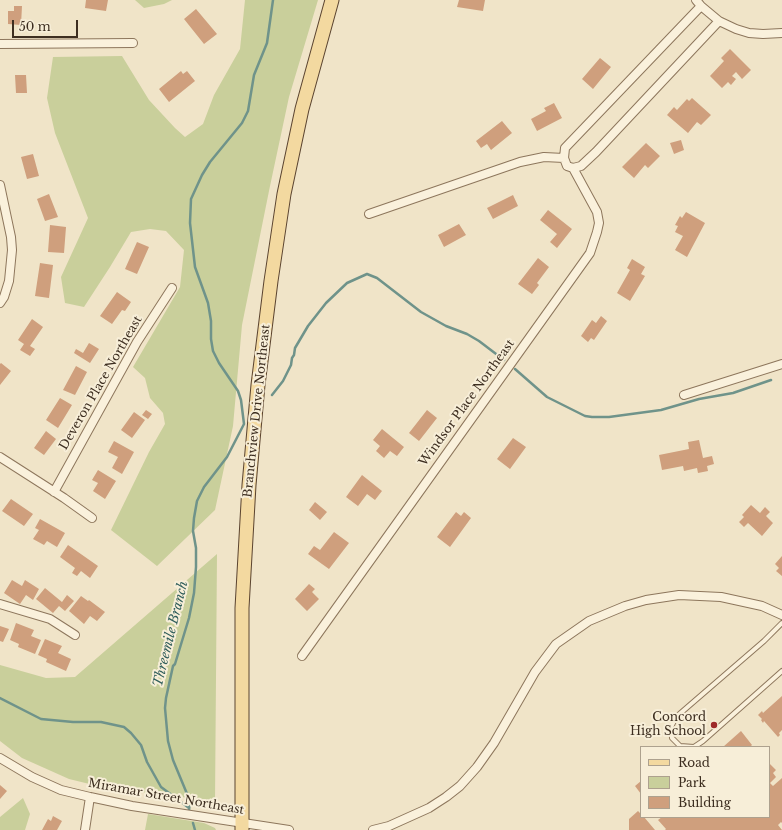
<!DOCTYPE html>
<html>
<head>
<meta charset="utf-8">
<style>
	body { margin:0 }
	#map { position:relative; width:782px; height:830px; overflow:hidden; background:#f0e4c8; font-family:"Libre Baskerville",serif }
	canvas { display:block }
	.legend { position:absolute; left:640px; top:746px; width:130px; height:72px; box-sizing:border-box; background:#f7eed8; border:1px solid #ada18e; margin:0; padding:5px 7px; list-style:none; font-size:12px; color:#3d2e20 }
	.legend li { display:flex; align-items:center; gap:8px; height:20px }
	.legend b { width:20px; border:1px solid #ada18e }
	.scale { position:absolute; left:12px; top:20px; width:66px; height:18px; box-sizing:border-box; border:2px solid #3d2e20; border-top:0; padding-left:5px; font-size:12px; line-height:14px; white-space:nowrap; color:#3d2e20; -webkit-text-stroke:3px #f7eed8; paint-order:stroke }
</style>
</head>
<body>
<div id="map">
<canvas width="782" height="830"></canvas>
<ul class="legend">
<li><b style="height:5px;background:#f3d9a0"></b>Road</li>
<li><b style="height:11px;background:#c9cf9b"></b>Park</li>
<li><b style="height:11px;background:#cf9f7d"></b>Building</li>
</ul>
<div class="scale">50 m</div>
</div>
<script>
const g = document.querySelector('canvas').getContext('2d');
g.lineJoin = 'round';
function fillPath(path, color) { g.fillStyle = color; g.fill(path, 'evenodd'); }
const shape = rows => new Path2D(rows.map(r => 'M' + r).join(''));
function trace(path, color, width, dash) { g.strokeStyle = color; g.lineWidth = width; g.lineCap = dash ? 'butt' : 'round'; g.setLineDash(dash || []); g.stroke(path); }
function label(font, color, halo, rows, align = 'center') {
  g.font = font + ' "Libre Baskerville",serif'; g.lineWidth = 4; g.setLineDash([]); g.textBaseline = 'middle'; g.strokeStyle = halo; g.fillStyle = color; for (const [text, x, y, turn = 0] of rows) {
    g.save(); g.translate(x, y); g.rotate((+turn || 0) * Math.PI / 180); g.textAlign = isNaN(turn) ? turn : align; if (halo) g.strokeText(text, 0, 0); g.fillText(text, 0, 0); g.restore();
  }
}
const green = shape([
	[135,0,172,0,164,4,144,8],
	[245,0,318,0,289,97,270,186,242,325,233,426,215,510,157,566,111,530,149,452,165,424,163,413,150,398,145,378,133,367,180,287,184,250,166,231,150,229,131,232,110,267,84,307,65,303,61,277,88,218,55,133,47,98,53,57,122,56,149,100,175,128,185,137,203,124,214,95,240,49],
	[217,554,215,801,106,788,69,779,22,758,0,741,0,665,46,678,75,677],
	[23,798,30,814,25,830,0,830,0,817],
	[148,814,204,823,215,828,216,830,145,830]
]);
const stream = shape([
	[515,369,547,397,585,416,592,417,609,417,661,410,699,399,733,393,771,380],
	[272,395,283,381,291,365,292,358,294,355,295,348,308,326,326,303,347,283,367,274,377,278,421,312,446,326,467,334,479,341,504,360],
	[0,698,41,719,73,722,101,722,124,727,131,733,141,745,147,762,161,787,189,808],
	[189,810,190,801,173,760,168,741,165,708,166,698,173,666,175,664,189,618,194,593,196,567,196,548,193,531,194,518,197,501,204,487,227,457,244,424,241,400,238,391,219,363,213,351,211,339,211,321,208,303,195,267,190,223,191,199,202,175,210,162,242,123,248,111,254,75,267,43,273,0],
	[193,823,195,830]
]);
const building = shape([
	[86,0,108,0,106,11,85,8],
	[459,0,485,0,483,11,457,7],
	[14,6,22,6,21,25,8,24,8,11,14,11],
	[196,9,217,34,204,44,184,19],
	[730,49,751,70,742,79,736,72,732,76,736,79,731,85,728,82,722,88,710,76,724,61,721,58],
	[600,58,611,67,593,89,582,79],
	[181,71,183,74,187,71,195,81,169,102,159,89],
	[15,75,26,75,27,93,16,93],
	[692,98,711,115,701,125,697,122,688,133,667,115,674,107,677,110,687,99,689,101],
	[554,103,562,118,537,131,531,119,546,111,544,108],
	[502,121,512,133,491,150,487,144,481,148,476,141],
	[681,140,684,150,674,154,670,143],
	[646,143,660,156,648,168,645,165,634,178,622,167],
	[33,154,39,176,27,179,21,157],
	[49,194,58,217,45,221,37,199],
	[513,195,518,206,493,219,487,208],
	[548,210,572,229,557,248,550,242,557,234,540,220],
	[686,212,705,223,687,257,675,250,683,236,675,232,678,226,675,225,680,216,682,218],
	[459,224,466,235,444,247,438,235],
	[50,225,66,227,64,253,48,252],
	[137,242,149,247,137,274,125,269],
	[538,258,549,267,537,283,539,285,532,294,518,284],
	[632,259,645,267,641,274,645,276,630,301,617,293,630,270,627,268],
	[40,263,53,265,49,298,35,296],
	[117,292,131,302,125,311,122,310,112,324,100,316],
	[601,316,607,321,594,340,591,338,588,342,581,336,592,320,596,323],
	[32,319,43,327,30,346,35,349,30,356,20,350,24,344,18,340],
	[89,343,99,349,90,363,74,353,76,349,83,353],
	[1,363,11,371,0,385,0,364],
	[76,366,87,372,75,395,63,390],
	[60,398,72,405,58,428,46,420],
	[146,410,152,414,148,419,142,415],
	[427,410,437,418,419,441,409,433],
	[134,412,145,420,132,438,121,430],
	[382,429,404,447,397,456,390,451,384,458,376,451,380,446,373,440],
	[46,431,56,439,44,455,34,448],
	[513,438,526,447,510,469,497,459],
	[699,440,703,458,712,456,714,464,707,466,708,471,698,473,697,468,684,471,683,466,662,470,659,455,689,449,688,442],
	[114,441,134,452,122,474,112,468,118,457,108,452],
	[98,470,116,481,105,499,93,491,98,483,92,480],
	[362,475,382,491,375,500,367,494,358,506,346,497],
	[11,499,33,514,24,526,2,511],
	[315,502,327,512,320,520,309,510],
	[751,505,760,513,765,507,770,512,766,516,773,523,762,536,748,523,744,527,739,522,744,517,742,515],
	[456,512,461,516,464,512,471,518,450,547,437,537],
	[40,519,65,533,57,547,47,541,44,545,33,539,39,530,35,528],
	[334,532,349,543,329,569,308,554,314,546,320,550],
	[68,545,98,566,90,578,81,571,77,576,72,573,75,568,60,557],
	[782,556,782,576,776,571,779,568,775,564],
	[12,580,22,586,25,580,39,589,33,600,26,595,20,604,4,593],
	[309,584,315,589,312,592,319,599,307,611,295,599],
	[45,588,62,602,67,595,74,601,65,611,59,606,53,613,36,599],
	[81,596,88,601,89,600,105,612,97,621,90,616,84,624,69,611],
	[16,623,34,630,31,636,41,640,35,654,18,647,19,644,10,640],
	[0,626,9,629,3,642,0,641],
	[45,639,62,646,58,653,71,659,66,671,46,662,47,659,38,655],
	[782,696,782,730,779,733,780,735,778,737,764,721,763,723,761,720,762,719,758,715,762,711,763,713],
	[741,731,752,745,750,747,723,747],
	[769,763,776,770,773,773,776,777,770,783,773,786,782,778,782,823,781,822,778,825,782,830,665,830,666,829,658,820,662,817,769,817],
	[641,781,641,794,635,786],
	[0,785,7,791,0,799],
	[638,811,641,814,641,817,644,817,655,830,629,830,629,819],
	[53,816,62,821,57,830,42,830,48,819,51,821]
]);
const lane = shape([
	[782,623,764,641,676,717,671,727,672,738,680,746,694,747,703,741,782,671]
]);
const street = shape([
	[696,0,701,6,719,21,736,29,749,33,763,34,782,33],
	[0,44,133,43],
	[573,168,581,166,596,152,719,21],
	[0,185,11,237,12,250,9,281,4,297,0,303],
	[369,214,520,162,544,157,564,158],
	[684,395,782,364],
	[0,457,64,498,92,518],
	[54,492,137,342,172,288],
	[0,604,50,619,75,635],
	[302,656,590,253,597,232,599,223,597,212,573,168,567,166,564,158,565,148,701,6],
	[0,758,32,777,61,790,90,797,132,806,289,830],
	[85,830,90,797],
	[373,830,389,826,429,808,446,797,460,786,477,767,494,743,535,672,556,644,589,621,625,606,646,600,679,595,721,597,762,606,782,615]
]);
const primary = shape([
	[242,830,242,608,249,485,258,385,271,281,284,194,302,109,332,0]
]);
const markers = [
	[714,725,4,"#9e2a2b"]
];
const streetNames = [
	["Deveron Place Northeast",101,383,-60],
	["Windsor Place Northeast",467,403,-54],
	["Branchview Drive Northeast",257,411,-84],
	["Miramar Street Northeast",166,797,10]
];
const poiNames = [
	["Concord",706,718],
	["High School",706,732]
];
const waterNames = [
	["Threemile Branch",171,634,-76]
];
fillPath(green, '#c9cf9b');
trace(stream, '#6f938a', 2.5);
fillPath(building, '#cf9f7d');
trace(lane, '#8d765c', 6);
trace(street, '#8d765c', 10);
trace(primary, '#5b4430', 15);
trace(lane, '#faf1dc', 4);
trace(street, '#faf1dc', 8);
trace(primary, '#f3d9a0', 13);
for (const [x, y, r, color] of markers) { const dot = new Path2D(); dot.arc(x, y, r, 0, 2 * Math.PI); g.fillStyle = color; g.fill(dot); trace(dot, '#f7eed8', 1.5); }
label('12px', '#3d2e20', '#f7eed8', streetNames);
label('12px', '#3d2e20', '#f7eed8', poiNames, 'right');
label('italic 13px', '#2f5d5a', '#f7eed8', waterNames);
</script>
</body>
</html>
